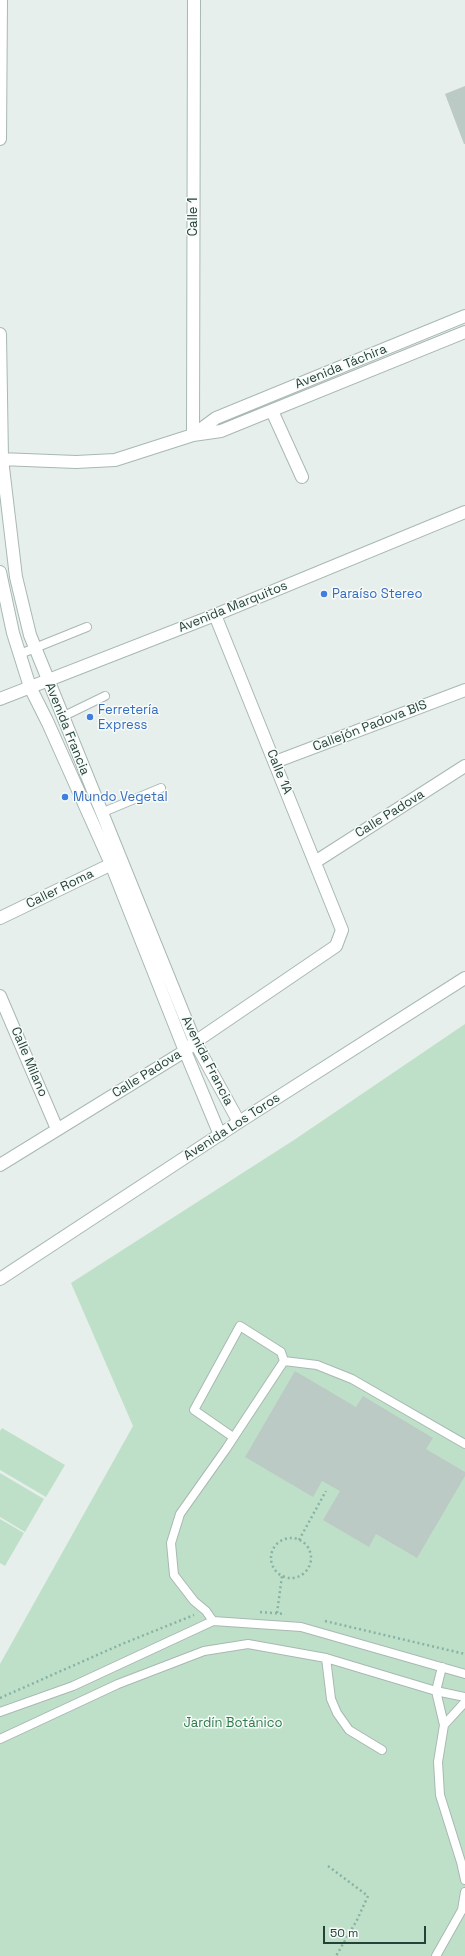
<!DOCTYPE html>
<html>
<head>
<meta charset="utf-8">
<style>
	body { margin:0 }
	#map { position:relative; width:465px; height:1956px; overflow:hidden; background:#e6efeb; font-family:"Space Grotesk",sans-serif }
	canvas { display:block }
	.scale { position:absolute; left:323px; top:1926px; width:103px; height:18px; box-sizing:border-box; border:2px solid #24423a; border-top:0; padding-left:5px; font-size:12px; line-height:14px; white-space:nowrap; color:#24423a; -webkit-text-stroke:3px #f7fbf9; paint-order:stroke }
</style>
</head>
<body>
<div id="map">
<canvas width="465" height="1956"></canvas>
<div class="scale">50 m</div>
</div>
<script>
const g = document.querySelector('canvas').getContext('2d');
g.lineJoin = 'round';
function fillPath(path, color) { g.fillStyle = color; g.fill(path, 'evenodd'); }
const shape = rows => new Path2D(rows.map(r => 'M' + r).join(''));
function trace(path, color, width, dash) { g.strokeStyle = color; g.lineWidth = width; g.lineCap = dash ? 'butt' : 'round'; g.setLineDash(dash || []); g.stroke(path); }
function label(font, color, halo, rows, align = 'center') {
  g.font = font + ' "Space Grotesk",sans-serif'; g.lineWidth = 3; g.setLineDash([]); g.textBaseline = 'middle'; g.strokeStyle = halo; g.fillStyle = color; for (const [text, x, y, turn = 0] of rows) {
    g.save(); g.translate(x, y); g.rotate((+turn || 0) * Math.PI / 180); g.textAlign = isNaN(turn) ? turn : align; if (halo) g.strokeText(text, 0, 0); g.fillText(text, 0, 0); g.restore();
  }
}
const green = shape([
	[465,1024,465,1956,0,1956,0,1664,133,1426,71,1283,294,1140],
	[2,1428,65,1465,46,1497,0,1470,0,1431],
	[0,1473,44,1499,25,1532,0,1517],
	[0,1519,24,1533,5,1566,0,1563]
]);
const building = shape([
	[465,86,465,144,464,144,445,94],
	[295,1371,356,1407,363,1396,433,1438,426,1449,465,1472,465,1476,417,1558,376,1534,369,1547,323,1520,340,1491,322,1481,313,1497,245,1457]
]);
const path = shape([
	'271 1558a20 20 0 1 1 40 0a20 20 0 1 1-40 0Z',
	[299,1540,326,1491],
	[260,1612,285,1614],
	[277,1613,282,1576],
	[325,1621,465,1654],
	[0,1698,122,1644,194,1615],
	[328,1866,368,1896,357,1920,336,1956]
]);
const service = shape([
	[20,654,87,627],
	[62,717,105,696],
	[101,813,161,788],
	[233,1437,194,1410,240,1326,281,1352,284,1361],
	[213,1621,206,1611,194,1601,174,1575,171,1543,180,1514,226,1449,284,1361,317,1365,352,1379,465,1444],
	[326,1658,331,1699,337,1713,349,1730,382,1750],
	[442,1667,436,1691,444,1725,438,1762,440,1795,461,1862,465,1880],
	[0,1712,73,1686,213,1621,301,1627,465,1674],
	[444,1725,465,1702],
	[0,1739,118,1684,204,1651,248,1644,326,1658,436,1691,465,1697],
	[436,1956,462,1910,465,1892]
]);
const minor = shape([
	[0,139,1,0],
	[465,316,216,418,193,435,221,431,465,332],
	[0,334,2,459,16,577,30,635,195,1042,239,1122],
	[272,411,302,477],
	[0,459,76,462,115,460,193,435,194,0],
	[0,572,13,633,30,687,48,723,111,864,185,1051,220,1135],
	[0,699,215,615,465,512],
	[275,762,465,690],
	[315,862,465,766],
	[0,918,118,861],
	[0,996,57,1129],
	[0,1165,185,1051,195,1042,336,946,342,930,215,615],
	[0,1279,239,1122,465,978]
]);
const markers = [
	[324,594,4,"#3f7fe0"],
	[90,717,4,"#3f7fe0"],
	[65,797,4,"#3f7fe0"]
];
const streetNames = [
	["Calle 1",193,217,-90],
	["Avenida Táchira",341,367,-22],
	["Avenida Marquitos",233,607,-22],
	["Callejón Padova BIS",370,726,-21],
	["Avenida Francia",67,729,68],
	["Calle 1A",279,772,68],
	["Calle Padova",390,814,-32],
	["Caller Roma",60,889,-26],
	["Avenida Francia",207,1061,63],
	["Calle Milano",29,1062,67],
	["Calle Padova",147,1074,-32],
	["Avenida Los Toros",232,1127,-33]
];
const shopNames = [
	["Paraíso Stereo",332,594],
	["Ferretería",98,710],
	["Express",98,725],
	["Mundo Vegetal",73,797]
];
const parkNames = [
	["Jardín Botánico",233,1723]
];
fillPath(green, '#bfe0c8');
fillPath(building, '#bbcac4');
trace(service, '#a8b8b2', 10);
trace(minor, '#a8b8b2', 14);
trace(path, '#86b3a5', 2.5, [2, 3]);
trace(service, '#fff', 8);
trace(minor, '#fff', 12);
for (const [x, y, r, color] of markers) { const dot = new Path2D(); dot.arc(x, y, r, 0, 2 * Math.PI); g.fillStyle = color; g.fill(dot); trace(dot, '#f7fbf9', 1.5); }
label('13px', '#24423a', '#f7fbf9', streetNames);
label('13px', '#366cbe', '#f7fbf9', shopNames, 'left');
label('13px', '#2d7a4b', '#f7fbf9', parkNames);
</script>
</body>
</html>
